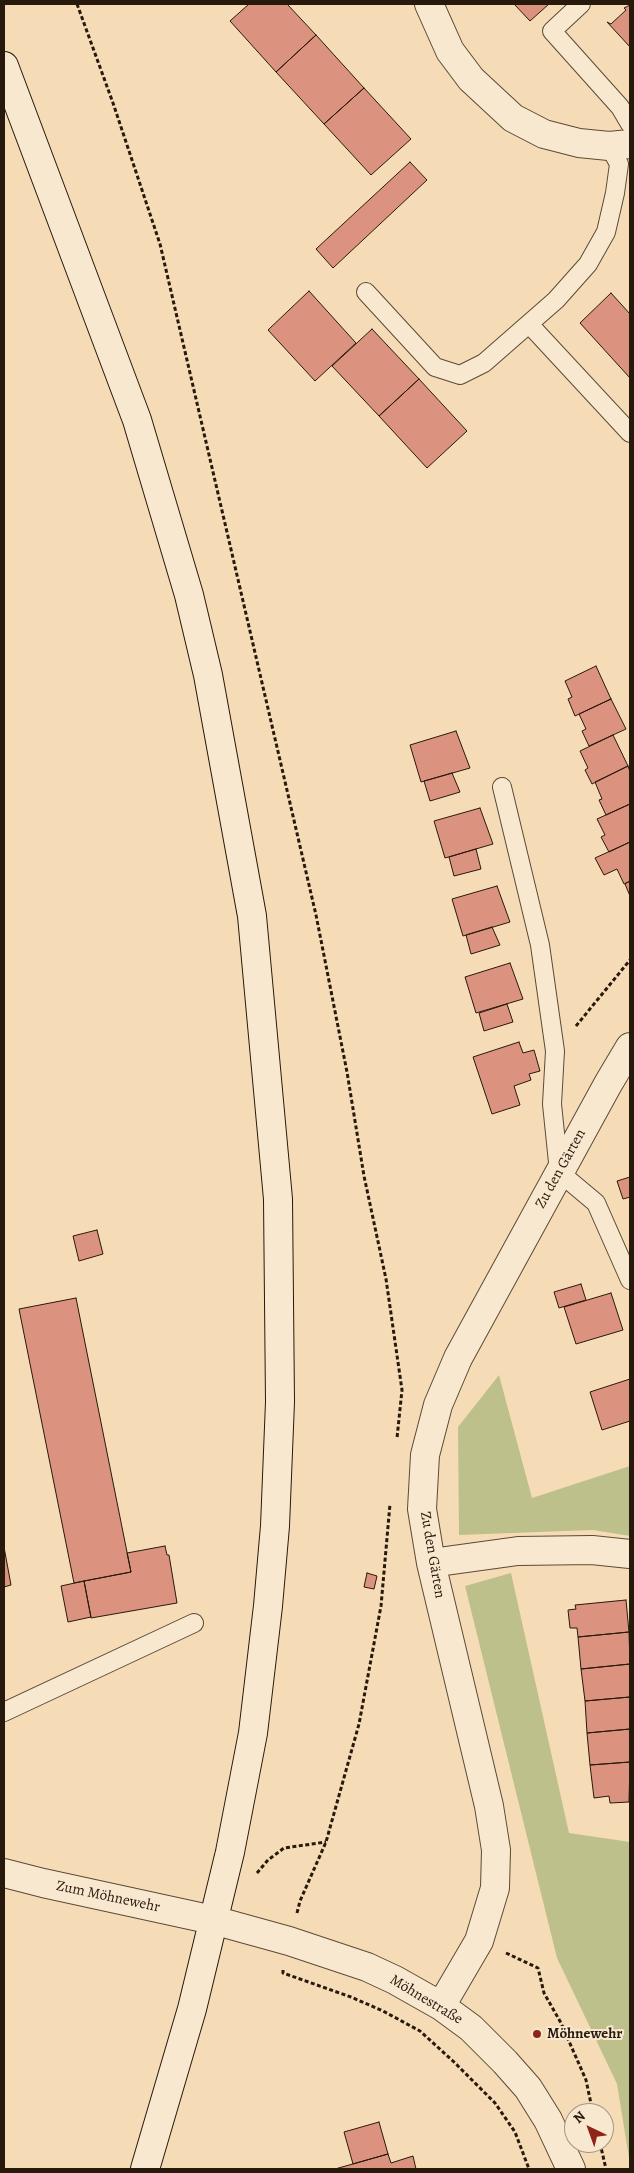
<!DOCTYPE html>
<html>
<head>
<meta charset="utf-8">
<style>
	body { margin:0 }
	#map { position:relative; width:634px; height:2173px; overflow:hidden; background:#f6dcb6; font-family:Alegreya,serif }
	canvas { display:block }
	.frame { position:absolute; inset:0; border:5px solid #27190c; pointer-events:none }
	.north { position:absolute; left:564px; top:2103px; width:50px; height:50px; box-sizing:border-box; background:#f9e8d0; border:1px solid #a59582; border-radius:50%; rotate:318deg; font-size:14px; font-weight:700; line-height:20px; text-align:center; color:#27190c }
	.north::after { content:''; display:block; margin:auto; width:18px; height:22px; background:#8f2418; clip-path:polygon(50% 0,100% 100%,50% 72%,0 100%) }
</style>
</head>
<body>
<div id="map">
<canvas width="634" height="2173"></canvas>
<div class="frame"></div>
<div class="north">N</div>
</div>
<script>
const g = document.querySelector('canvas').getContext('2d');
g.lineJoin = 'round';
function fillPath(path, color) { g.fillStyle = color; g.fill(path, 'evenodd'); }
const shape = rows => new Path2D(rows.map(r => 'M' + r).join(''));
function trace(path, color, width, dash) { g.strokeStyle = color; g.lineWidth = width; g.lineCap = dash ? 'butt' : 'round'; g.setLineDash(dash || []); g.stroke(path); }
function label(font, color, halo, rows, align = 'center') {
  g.font = font + ' Alegreya,serif'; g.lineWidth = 4; g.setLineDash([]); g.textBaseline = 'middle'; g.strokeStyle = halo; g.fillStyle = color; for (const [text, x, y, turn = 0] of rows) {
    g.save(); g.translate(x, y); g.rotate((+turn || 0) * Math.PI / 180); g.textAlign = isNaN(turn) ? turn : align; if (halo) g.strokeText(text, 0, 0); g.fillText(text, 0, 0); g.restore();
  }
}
const green = shape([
	[499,1375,532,1498,630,1466,630,1536,593,1530,459,1535,458,1427],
	[511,1573,569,1833,630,1842,630,2164,617,2084,557,1958,465,1586]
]);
const building = shape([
	[249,4,287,4,316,35,276,72,230,21,249,4],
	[514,4,549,4,530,21,514,4],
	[630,5,630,47,607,22,611,24,626,10,624,8,630,5],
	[316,35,364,88,324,124,276,72,316,35],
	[364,88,411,139,371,175,324,124,364,88],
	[410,162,427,180,333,268,316,249,410,162],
	[309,291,356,343,315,381,268,330,309,291],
	[611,293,630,314,630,378,580,323,611,293],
	[372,329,419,379,379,416,332,366,372,329],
	[419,379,467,431,427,468,379,416,419,379],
	[596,666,611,699,575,716,568,699,572,697,565,681,596,666],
	[611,699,626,729,589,746,582,731,586,729,579,714,611,699],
	[456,731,470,768,421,782,410,745,456,731],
	[613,735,628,766,592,784,585,770,588,768,580,751,613,735],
	[628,766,630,772,630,804,606,815,599,800,602,799,595,782,628,766],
	[452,773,460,792,430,801,424,781,452,773],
	[630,804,630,842,609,852,601,837,605,835,597,819,630,804],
	[480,808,493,844,445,858,434,821,480,808],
	[630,842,630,881,624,884,617,869,604,875,595,858,630,842],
	[476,849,481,869,454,876,449,857,476,849],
	[630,881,630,896,625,884,630,881],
	[497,886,510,922,463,936,452,899,497,886],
	[492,927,500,945,471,954,466,935,492,927],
	[510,963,523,999,476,1013,465,977,510,963],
	[507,1004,513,1022,484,1031,479,1013,507,1004],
	[519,1042,523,1053,534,1050,540,1071,529,1074,531,1080,514,1086,520,1105,492,1114,473,1057,519,1042],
	[630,1177,630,1197,623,1199,617,1181,630,1177],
	[97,1230,103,1254,79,1261,73,1236,97,1230],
	[581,1284,586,1300,559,1308,554,1292,581,1284],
	[611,1293,623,1330,576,1344,564,1307,611,1293],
	[76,1298,131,1572,74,1583,19,1309,76,1298],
	[630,1379,630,1421,602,1430,590,1392,630,1379],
	[165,1546,167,1555,169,1555,177,1603,91,1618,84,1581,131,1572,127,1553,165,1546],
	[4,1547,11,1585,4,1587,4,1547],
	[367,1573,377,1576,374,1589,364,1587,367,1573],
	[84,1581,91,1617,68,1622,61,1586,84,1581],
	[626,1600,629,1632,578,1637,577,1628,570,1628,568,1610,576,1609,575,1605,626,1600],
	[629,1632,630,1664,581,1669,578,1637,629,1632],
	[630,1664,630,1697,585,1701,581,1669,630,1664],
	[630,1697,630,1729,587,1733,585,1701,630,1697],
	[630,1729,630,1762,590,1765,587,1733,630,1729],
	[630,1762,629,1802,610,1803,609,1796,594,1798,590,1765,630,1762],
	[379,2122,388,2154,353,2164,344,2132,379,2122],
	[388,2154,391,2163,413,2156,416,2169,335,2169,388,2154]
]);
const path = shape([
	[77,4,113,103,160,244,316,915,347,1072,364,1176,386,1279,402,1390,397,1438],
	[576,1026,630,960],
	[257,1873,268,1860,284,1848,326,1842],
	[297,1913,300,1901,326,1842,359,1724,381,1606,390,1504],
	[506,1953,538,1968,544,1993,561,2023,586,2080,593,2113],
	[283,1970,283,1973,351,1997,383,2011,420,2031,454,2062,495,2103,515,2132,529,2169],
	[600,2143,606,2169]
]);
const lane = shape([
	[581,4,552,31,620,107,630,124],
	[366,292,435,367,460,375,484,363,556,300,588,264,606,232,615,193,619,164,609,146],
	[529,324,630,433],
	[502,787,540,945,555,1051,552,1104,559,1172,596,1203,630,1280],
	[4,1712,194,1623]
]);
const street = shape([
	[429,4,450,51,471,79,513,118,544,134,579,143,609,146,630,144],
	[431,1563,518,1551,592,1550,630,1554],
	[4,1873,43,1883,213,1920,289,1941,367,1967,395,1980,441,2006,471,2028,505,2062,528,2088,548,2120,571,2169],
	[441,2006,479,1941,495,1888,496,1850,489,1806,431,1563,422,1509,425,1455,438,1405,458,1358,608,1084,630,1047]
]);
const secondary = shape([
	[4,66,137,420,189,595,208,675,252,916,278,1199,280,1402,275,1526,268,1606,253,1733,230,1852,192,2009,145,2169]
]);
const markers = [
	[537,2034,5,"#8f2418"]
];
const streetNames = [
	["Zu den Gärten",561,1169,-61],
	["Zu den Gärten",432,1555,80],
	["Zum Möhnewehr",108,1897,12],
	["Möhnestraße",426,2000,31]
];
const poiNames = [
	["Möhnewehr",547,2034]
];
fillPath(green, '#bec08c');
fillPath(building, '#db927f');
trace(building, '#27190c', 1);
trace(lane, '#5b4a36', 20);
trace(street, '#5b4a36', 30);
trace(secondary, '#27190c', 30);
trace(path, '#27190c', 3, [4, 2.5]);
trace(lane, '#f9e8d0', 18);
trace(street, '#f9e8d0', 28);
trace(secondary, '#f9e8d0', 28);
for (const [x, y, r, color] of markers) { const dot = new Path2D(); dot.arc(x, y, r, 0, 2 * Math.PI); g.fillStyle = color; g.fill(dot); trace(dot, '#f9e8d0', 2); }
label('15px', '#27190c', '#f9e8d0', streetNames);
label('bold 15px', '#27190c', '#f9e8d0', poiNames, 'left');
</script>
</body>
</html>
